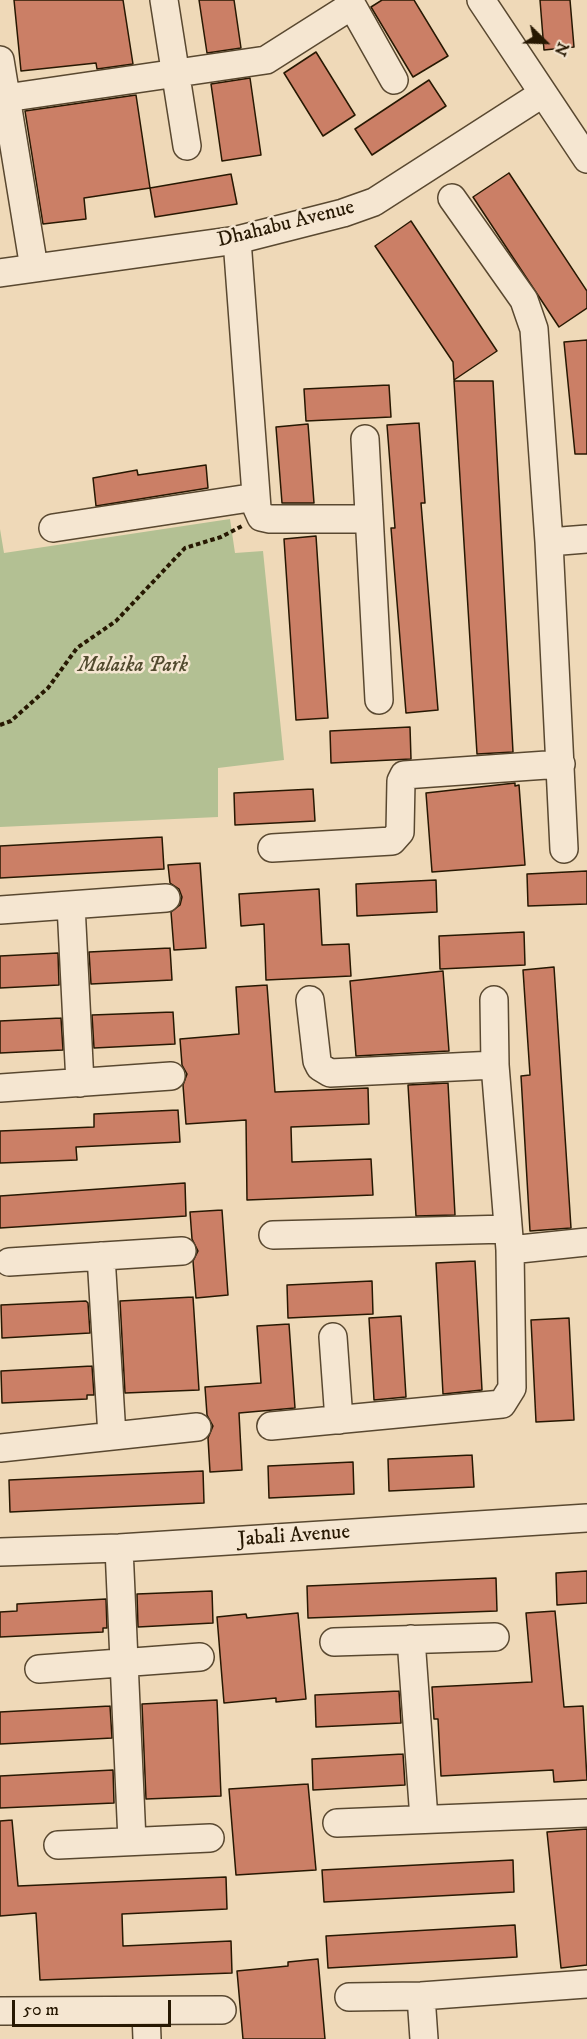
<!DOCTYPE html>
<html>
<head>
<meta charset="utf-8">
<style>
	body { margin:0 }
	#map { position:relative; width:587px; height:2039px; overflow:hidden; background:#efd9b8; font-family:"IM FELL DW Pica",serif }
	canvas { display:block }
	.north { position:absolute; left:515px; top:12px; width:60px; height:60px; -webkit-text-stroke:4px #f5e6d1; paint-order:stroke; rotate:113deg; font-size:16px; font-weight:700; line-height:24px; text-align:center; color:#271802 }
	.north::after { content:''; display:block; margin:auto; width:21px; height:27px; background:#271802; clip-path:polygon(50% 0,100% 100%,50% 72%,0 100%) }
	.scale { position:absolute; left:12px; top:2000px; width:159px; height:27px; box-sizing:border-box; border:3px solid #271802; border-top:0; padding-left:8px; font-size:18px; line-height:21px; white-space:nowrap; color:#271802; -webkit-text-stroke:4px #f5e6d1; paint-order:stroke }
</style>
</head>
<body>
<div id="map">
<canvas width="587" height="2039"></canvas>
<div class="north">N</div>
<div class="scale">50 m</div>
</div>
<script>
const g = document.querySelector('canvas').getContext('2d');
g.lineJoin = 'round';
function fillPath(path, color) { g.fillStyle = color; g.fill(path, 'evenodd'); }
const shape = rows => new Path2D(rows.map(r => 'M' + r).join(''));
function trace(path, color, width, dash) { g.strokeStyle = color; g.lineWidth = width; g.lineCap = dash ? 'butt' : 'round'; g.setLineDash(dash || []); g.stroke(path); }
function label(font, color, halo, rows, align = 'center') {
  g.font = font + ' "IM FELL DW Pica",serif'; g.lineWidth = 5; g.setLineDash([]); g.textBaseline = 'middle'; g.strokeStyle = halo; g.fillStyle = color; for (const [text, x, y, turn = 0] of rows) {
    g.save(); g.translate(x, y); g.rotate((+turn || 0) * Math.PI / 180); g.textAlign = isNaN(turn) ? turn : align; if (halo) g.strokeText(text, 0, 0); g.fillText(text, 0, 0); g.restore();
  }
}
const green = shape([
	[230,519,235,553,263,551,284,760,218,768,218,817,0,827,0,529,4,553]
]);
const building = shape([
	[14,0,123,0,133,64,97,69,96,63,21,71,14,0],
	[199,0,234,0,241,48,207,53,199,0],
	[382,0,414,0,448,56,413,77,371,7,382,0],
	[540,0,570,0,574,47,544,50,540,0],
	[316,52,355,115,323,136,284,73,316,52],
	[250,78,261,155,222,161,211,84,250,78],
	[429,80,446,106,372,155,355,129,429,80],
	[136,95,150,188,84,198,86,219,43,224,25,111,136,95],
	[509,173,587,291,587,308,559,327,473,197,509,173],
	[231,174,237,204,155,217,150,188,231,174],
	[411,221,497,351,454,380,453,362,375,246,411,221],
	[587,340,587,454,575,454,564,342,587,340],
	[454,381,493,381,513,752,477,754,454,381],
	[389,385,391,417,306,421,304,389,389,385],
	[419,423,425,503,421,503,438,710,406,713,391,528,395,528,387,425,419,423],
	[308,424,314,503,282,503,276,427,308,424],
	[206,465,208,488,96,506,93,478,137,470,138,475,206,465],
	[316,536,328,718,296,720,284,539,316,536],
	[410,727,411,759,331,763,330,731,410,727],
	[515,783,515,786,519,785,525,865,432,872,426,793,515,783],
	[313,789,315,821,235,825,234,793,313,789],
	[162,837,164,869,0,878,0,846,162,837],
	[200,863,206,948,174,950,171,912,180,905,182,897,179,889,170,883,168,865,200,863],
	[587,871,587,904,528,906,527,874,587,871],
	[436,880,437,912,357,916,356,884,436,880],
	[319,889,322,945,349,944,351,976,266,980,264,924,241,926,239,894,319,889],
	[524,932,525,965,440,969,439,936,524,932],
	[170,948,172,980,91,984,89,952,170,948],
	[58,953,59,985,0,988,0,956,58,953],
	[554,967,571,1228,530,1231,521,1076,530,1075,523,970,554,967],
	[443,971,449,1051,356,1056,350,981,443,971],
	[267,985,275,1092,368,1088,369,1124,291,1127,292,1162,371,1159,373,1195,247,1200,246,1120,186,1124,183,1085,187,1074,182,1065,180,1039,239,1034,236,987,267,985],
	[173,1012,175,1044,94,1048,92,1015,173,1012],
	[61,1018,63,1050,0,1053,0,1021,61,1018],
	[448,1083,455,1215,416,1216,408,1085,448,1083],
	[178,1110,180,1142,76,1147,77,1160,0,1163,0,1131,94,1127,94,1114,178,1110],
	[185,1183,186,1216,0,1228,0,1196,185,1183],
	[222,1210,228,1295,196,1298,193,1261,198,1251,192,1239,190,1212,222,1210],
	[475,1261,482,1390,443,1394,436,1263,475,1261],
	[372,1281,373,1314,288,1318,287,1285,372,1281],
	[193,1297,199,1390,125,1393,120,1301,193,1297],
	[86,1301,88,1303,90,1333,2,1338,1,1305,86,1301],
	[401,1316,406,1397,374,1400,369,1318,401,1316],
	[569,1318,574,1420,536,1422,531,1320,569,1318],
	[289,1324,295,1408,239,1413,242,1470,210,1472,208,1438,213,1426,207,1415,205,1387,261,1383,257,1326,289,1324],
	[92,1366,94,1395,87,1395,87,1399,2,1403,1,1371,92,1366],
	[472,1455,474,1487,389,1491,388,1459,472,1455],
	[353,1462,354,1494,269,1498,268,1466,353,1462],
	[203,1471,204,1503,10,1512,9,1480,203,1471],
	[587,1571,587,1603,557,1605,556,1573,587,1571],
	[496,1578,497,1611,308,1618,307,1586,496,1578],
	[212,1591,213,1623,138,1627,137,1594,212,1591],
	[106,1599,107,1628,103,1628,103,1632,0,1637,0,1612,17,1611,17,1604,106,1599],
	[555,1611,564,1707,583,1706,587,1780,554,1782,553,1770,441,1776,438,1719,434,1719,432,1687,532,1682,526,1613,555,1611],
	[298,1613,306,1699,276,1702,276,1698,224,1703,217,1617,246,1614,247,1618,298,1613],
	[399,1691,401,1723,316,1727,315,1695,399,1691],
	[217,1700,221,1796,146,1799,142,1704,217,1700],
	[110,1706,112,1738,0,1744,0,1712,110,1706],
	[403,1754,405,1785,313,1790,312,1759,403,1754],
	[113,1770,114,1803,0,1808,0,1776,113,1770],
	[308,1784,316,1870,236,1875,229,1789,308,1784],
	[12,1820,18,1886,226,1877,227,1909,122,1914,123,1946,231,1941,232,1973,40,1980,36,1913,0,1916,0,1821,12,1820],
	[587,1829,587,1965,561,1968,547,1832,587,1829],
	[513,1860,514,1892,324,1902,322,1870,513,1860],
	[515,1925,517,1957,328,1968,326,1936,515,1925],
	[318,1959,325,2039,243,2039,237,1971,288,1966,288,1962,318,1959]
]);
const path = shape([
	[0,725,11,721,48,688,77,648,116,621,185,548,221,537,242,526]
]);
const minor = shape([
	[164,0,187,146],
	[349,0,394,80],
	[481,0,587,159],
	[0,60,34,268],
	[6,98,266,60,351,6],
	[452,198,524,300,534,329,549,542,564,849],
	[237,240,257,508,261,517,270,519,369,519],
	[0,273,237,240,343,213,374,202,542,94],
	[365,439,379,700],
	[53,528,256,497],
	[549,542,587,539],
	[272,848,392,841,400,832,401,781,404,775,561,764],
	[71,905,80,1083],
	[0,910,166,898],
	[310,1000,317,1061,320,1067,330,1073,495,1065],
	[0,1088,171,1076],
	[273,1235,508,1229],
	[510,1250,587,1242],
	[101,1256,112,1436],
	[9,1262,182,1251],
	[333,1337,339,1420],
	[271,1426,502,1404,512,1388,510,1250,495,1065,494,1000],
	[0,1448,197,1427],
	[119,1548,132,1841],
	[0,1552,119,1548,587,1518],
	[411,1639,424,1819],
	[334,1642,495,1637],
	[39,1669,200,1657],
	[337,1823,587,1813],
	[58,1845,210,1838],
	[421,1996,424,2039],
	[349,1997,421,1996,587,1984],
	[0,2011,222,2010],
	[146,2012,147,2039]
]);
const streetNames = [
	["Dhahabu Avenue",286,225,-14],
	["Jabali Avenue",294,1537,-4]
];
const parkNames = [
	["Malaika Park",133,667]
];
fillPath(green, '#b3c093');
fillPath(building, '#cb7f66');
trace(building, '#271802', 1.5);
trace(minor, '#594830', 30);
trace(path, '#271802', 4, [4.5, 3]);
trace(minor, '#f5e6d1', 27);
label('21px', '#271802', '#f5e6d1', streetNames);
label('italic 21px', '#514a2e', '#f5e6d1', parkNames);
</script>
</body>
</html>
